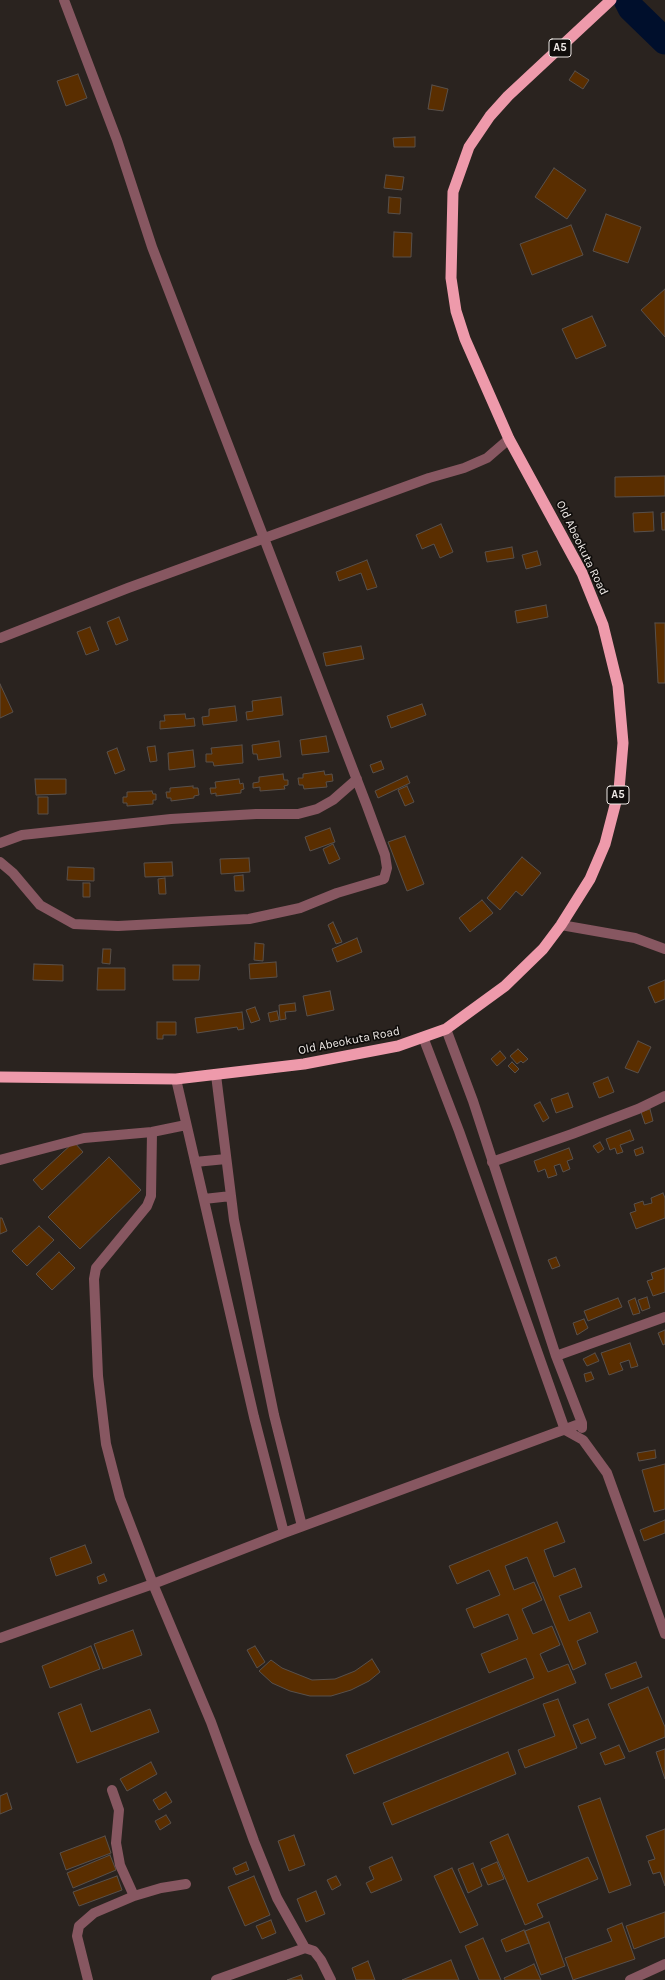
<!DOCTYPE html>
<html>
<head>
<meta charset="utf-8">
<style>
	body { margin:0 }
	canvas { display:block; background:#2a231f }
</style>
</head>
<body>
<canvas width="665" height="1980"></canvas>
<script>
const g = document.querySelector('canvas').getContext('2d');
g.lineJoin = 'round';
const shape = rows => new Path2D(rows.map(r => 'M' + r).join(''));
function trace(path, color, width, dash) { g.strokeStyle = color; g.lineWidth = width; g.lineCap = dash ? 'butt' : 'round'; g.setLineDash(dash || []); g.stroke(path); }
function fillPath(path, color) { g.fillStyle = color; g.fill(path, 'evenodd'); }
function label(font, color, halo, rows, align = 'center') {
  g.font = font + ' Karla,sans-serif'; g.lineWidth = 3.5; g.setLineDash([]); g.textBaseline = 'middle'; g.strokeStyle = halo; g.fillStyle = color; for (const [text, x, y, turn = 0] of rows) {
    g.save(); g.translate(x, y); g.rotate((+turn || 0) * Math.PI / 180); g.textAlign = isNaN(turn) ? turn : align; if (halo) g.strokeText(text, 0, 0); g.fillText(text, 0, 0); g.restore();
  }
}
const river = shape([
	[627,0,631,8,665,41]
]);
const building = shape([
	[575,71,589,80,583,89,569,80,575,71],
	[78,74,87,98,66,106,57,81,78,74],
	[432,85,448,89,443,111,428,109,432,85],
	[415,137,415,147,394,147,393,138,415,137],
	[554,168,586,190,567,219,535,197,554,168],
	[386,175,404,177,402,190,384,188,386,175],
	[389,197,401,198,400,214,388,213,389,197],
	[606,214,641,227,628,263,593,251,606,214],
	[571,225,583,255,532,275,520,244,571,225],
	[394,232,412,233,411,257,393,257,394,232],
	[665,289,665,337,641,310,665,289],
	[592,316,606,346,576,359,562,329,592,316],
	[665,476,665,496,615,497,615,477,665,476],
	[653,512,654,531,634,532,633,513,653,512],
	[665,512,665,530,662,530,661,513,665,512],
	[441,524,453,552,440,558,434,544,422,549,416,535,441,524],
	[512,547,514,558,487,562,485,552,512,547],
	[537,551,541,565,526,569,522,555,537,551],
	[367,560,377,587,367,590,361,573,339,581,336,572,367,560],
	[546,605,548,617,517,623,515,611,546,605],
	[119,617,128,640,116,645,107,622,119,617],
	[655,623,665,623,665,683,658,683,655,623],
	[90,627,99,650,86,655,77,632,90,627],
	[361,646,364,659,326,666,323,653,361,646],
	[0,684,13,712,0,718,0,684],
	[281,697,283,715,247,720,246,712,253,711,252,701,281,697],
	[422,704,426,715,391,728,387,716,422,704],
	[235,706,237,721,203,725,202,717,209,716,209,709,235,706],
	[185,714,186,719,194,718,195,726,160,729,160,721,165,721,164,715,185,714],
	[326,736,329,752,302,755,300,740,326,736],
	[279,741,281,757,258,760,257,754,253,754,252,745,279,741],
	[242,745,243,763,214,766,213,762,206,762,206,754,212,754,211,748,242,745],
	[155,746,157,761,150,762,147,747,155,746],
	[117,748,125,770,115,774,107,752,117,748],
	[193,750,195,767,169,770,168,753,193,750],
	[381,761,384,769,373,773,370,765,381,761],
	[324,771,325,775,332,774,333,781,326,782,327,787,304,789,303,785,299,785,298,778,303,778,303,774,324,771],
	[283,774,284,780,288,780,288,785,284,786,285,789,260,791,260,787,253,788,253,783,259,782,259,777,283,774],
	[407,776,410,783,378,798,375,791,407,776],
	[35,779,66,779,66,794,36,795,35,779],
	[239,779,240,784,243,783,244,789,241,790,241,793,216,796,216,793,211,794,210,788,216,788,215,782,239,779],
	[193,786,193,788,198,788,199,795,194,796,194,798,171,801,171,798,167,798,166,792,170,792,170,788,193,786],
	[407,786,414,802,405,806,398,790,407,786],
	[152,791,153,794,156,794,156,800,153,800,153,804,127,806,127,803,123,803,123,797,127,797,127,792,152,791],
	[38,797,48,797,48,814,38,814,38,797],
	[330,828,335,842,310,851,305,837,330,828],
	[405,836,424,884,407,891,388,842,405,836],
	[333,844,340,859,329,864,323,849,333,844],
	[522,857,541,873,522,896,516,891,500,910,487,898,522,857],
	[249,858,250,872,221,874,220,859,249,858],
	[172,862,173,876,145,877,144,863,172,862],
	[68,867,94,868,94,881,67,880,68,867],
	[243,875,244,891,235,891,234,876,243,875],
	[165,878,166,894,159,894,158,879,165,878],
	[83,883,90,883,90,897,83,897,83,883],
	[482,900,493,913,470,932,459,918,482,900],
	[333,922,342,942,336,944,328,925,333,922],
	[357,938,362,952,337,962,332,949,357,938],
	[255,943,264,944,263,961,254,960,255,943],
	[103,949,111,949,110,964,102,963,103,949],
	[276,962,277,977,250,979,249,964,276,962],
	[34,964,63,965,63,981,33,980,34,964],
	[173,965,200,965,199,980,173,980,173,965],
	[98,968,125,968,125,990,97,990,98,968],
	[665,980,665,999,655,1003,648,987,665,980],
	[330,991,334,1010,307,1016,303,996,330,991],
	[295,1003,296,1011,285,1012,286,1019,280,1020,279,1005,295,1003],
	[255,1007,260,1020,251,1023,246,1010,255,1007],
	[277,1011,279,1020,270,1022,268,1013,277,1011],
	[242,1012,244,1029,238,1030,237,1027,197,1033,195,1018,242,1012],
	[157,1022,176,1022,176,1035,163,1035,163,1039,157,1039,157,1022],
	[638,1041,651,1047,638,1073,625,1068,638,1041],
	[518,1049,528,1059,523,1063,521,1061,517,1064,510,1056,518,1049],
	[500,1051,506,1058,497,1066,491,1059,500,1051],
	[512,1062,519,1069,515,1073,508,1066,512,1062],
	[608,1077,614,1092,599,1098,593,1083,608,1077],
	[568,1093,573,1107,556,1113,551,1099,568,1093],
	[540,1102,549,1118,543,1122,534,1105,540,1102],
	[650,1109,653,1121,645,1124,641,1112,650,1109],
	[630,1130,634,1140,620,1145,623,1152,617,1154,615,1148,610,1150,606,1139,630,1130],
	[74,1142,83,1152,42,1190,33,1180,74,1142],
	[600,1142,604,1149,598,1153,593,1146,600,1142],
	[642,1147,644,1153,636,1156,634,1150,642,1147],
	[569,1148,573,1159,567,1161,570,1169,563,1172,560,1164,554,1166,557,1175,548,1178,545,1169,538,1172,534,1161,569,1148],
	[109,1157,141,1190,80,1249,48,1217,109,1157],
	[663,1193,665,1198,665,1218,636,1229,630,1213,636,1211,634,1204,643,1201,644,1205,652,1203,651,1198,663,1193],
	[0,1218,2,1218,7,1231,0,1234,0,1218],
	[39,1226,54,1240,27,1266,12,1251,39,1226],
	[59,1252,75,1268,52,1290,36,1274,59,1252],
	[556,1257,560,1266,552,1269,548,1260,556,1257],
	[665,1268,665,1292,653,1296,647,1281,653,1279,651,1273,665,1268],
	[647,1297,650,1308,642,1311,638,1300,647,1297],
	[618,1298,622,1307,588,1321,584,1311,618,1298],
	[635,1298,640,1313,633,1315,628,1301,635,1298],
	[584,1319,588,1328,577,1335,573,1323,584,1319],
	[665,1330,665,1344,663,1345,658,1333,665,1330],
	[630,1343,638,1366,631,1368,629,1360,620,1363,623,1370,609,1375,601,1353,630,1343],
	[595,1353,599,1361,587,1366,583,1359,595,1353],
	[591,1372,594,1379,586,1382,584,1374,591,1372],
	[655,1450,656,1458,639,1461,637,1453,655,1450],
	[665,1464,665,1509,654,1512,642,1470,665,1464],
	[665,1520,665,1533,644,1541,640,1530,665,1520],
	[557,1522,565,1542,544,1550,554,1577,575,1568,582,1587,559,1596,569,1621,590,1612,598,1632,577,1641,586,1664,573,1670,527,1557,505,1566,514,1590,534,1582,542,1600,522,1609,533,1634,552,1626,560,1645,540,1654,548,1672,568,1664,576,1683,354,1774,346,1755,534,1678,526,1658,489,1673,481,1654,518,1639,508,1614,474,1628,466,1609,500,1595,489,1570,457,1584,449,1566,557,1522],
	[85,1545,92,1563,56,1576,50,1558,85,1545],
	[104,1574,107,1581,99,1584,97,1577,104,1574],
	[133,1630,142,1655,103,1669,94,1644,133,1630],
	[91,1646,100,1669,50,1688,42,1666,91,1646],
	[255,1646,265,1662,257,1668,247,1650,255,1646],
	[372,1659,380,1672,369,1681,351,1690,331,1696,310,1696,290,1691,272,1683,259,1671,271,1660,282,1668,312,1680,335,1679,355,1671,372,1659],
	[636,1662,642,1677,611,1689,605,1674,636,1662],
	[648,1687,665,1727,665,1737,629,1752,608,1704,648,1687],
	[558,1699,577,1748,525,1768,518,1750,555,1736,543,1704,558,1699],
	[81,1704,91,1732,150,1709,159,1732,77,1763,58,1713,81,1704],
	[588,1719,596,1738,581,1744,573,1725,588,1719],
	[619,1745,625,1758,605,1765,600,1753,619,1745],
	[665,1749,665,1779,656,1752,665,1749],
	[508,1752,516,1774,392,1825,383,1803,508,1752],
	[151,1762,157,1774,127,1791,120,1779,151,1762],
	[166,1792,172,1802,159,1810,153,1800,166,1792],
	[7,1793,12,1809,0,1814,0,1796,7,1793],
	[600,1798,631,1885,609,1893,578,1806,600,1798],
	[166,1815,171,1823,160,1830,155,1821,166,1815],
	[665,1829,665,1886,660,1872,653,1874,648,1861,655,1859,646,1836,665,1829],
	[508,1834,528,1882,588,1857,598,1879,537,1904,543,1917,525,1925,490,1842,508,1834],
	[294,1835,305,1865,289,1871,278,1841,294,1835],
	[105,1836,111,1853,66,1870,60,1853,105,1836],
	[110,1855,116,1870,73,1888,67,1873,110,1855],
	[392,1857,402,1880,371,1893,366,1883,374,1879,369,1867,392,1857],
	[246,1862,249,1870,236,1875,233,1868,246,1862],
	[497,1862,504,1879,488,1885,481,1869,497,1862],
	[473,1863,482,1886,468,1893,458,1869,473,1863],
	[452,1868,478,1925,460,1933,434,1876,452,1868],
	[117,1876,122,1890,79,1906,73,1892,117,1876],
	[254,1876,270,1915,245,1926,228,1887,254,1876],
	[336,1876,341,1885,332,1890,327,1880,336,1876],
	[316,1891,325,1914,306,1922,297,1899,316,1891],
	[665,1912,665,1937,634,1949,626,1926,665,1912],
	[271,1920,276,1933,262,1939,256,1926,271,1920],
	[549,1922,565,1966,541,1975,525,1931,549,1922],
	[622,1923,635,1959,573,1980,565,1958,612,1941,607,1929,622,1923],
	[524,1930,529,1943,506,1952,501,1940,524,1930],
	[483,1938,501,1980,479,1980,465,1946,483,1938],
	[451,1960,459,1980,402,1980,451,1960],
	[368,1961,375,1980,356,1980,352,1968,368,1961],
	[534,1964,541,1980,505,1980,504,1978,534,1964],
	[301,1975,303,1980,287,1980,301,1975]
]);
const minor = shape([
	[0,638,128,588,429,478,464,468,487,458,509,439],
	[0,843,22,835,171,819,256,814,298,814,317,809,333,800,357,779],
	[0,862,13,873,40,905,74,924,118,926,249,919,300,908,337,893,384,879,387,868,385,855,367,806,152,247,117,140,64,0],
	[561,925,635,938,665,949],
	[446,1029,473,1101,556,1356,582,1423,582,1428],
	[423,1037,459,1131,565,1430,583,1440,607,1473,665,1634],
	[216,1075,234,1220,274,1415,302,1526],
	[176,1079,254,1417,284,1533],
	[152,1132,151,1196,147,1206,96,1268,94,1279,98,1376,106,1444,120,1498,153,1584,211,1722,254,1841,277,1898,305,1948,314,1951,321,1960,331,1980],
	[0,1160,84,1138,152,1132,186,1125],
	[195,1162,226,1159],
	[492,1162,572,1134,638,1109,665,1096],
	[204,1199,231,1196],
	[556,1356,665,1317],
	[0,1638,153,1584,284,1533,582,1423],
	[112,1790,119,1810,116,1843,120,1865,134,1896],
	[88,1980,77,1936,79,1926,94,1913,134,1896,161,1888,186,1884],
	[216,1980,305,1948],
	[630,1980,665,1964]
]);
const trunk = shape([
	[0,1077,176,1079,304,1064,398,1046,446,1029,505,986,543,949,561,925,590,879,605,844,619,790,623,743,618,686,603,625,582,573,509,439,465,339,456,311,451,278,453,192,469,147,490,116,508,96,611,0]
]);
const shields = [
	[560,48,22],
	[618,795,22]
];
const shieldNames = [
	["A5",560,48],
	["A5",618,795]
];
const streetNames = [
	["Old Abeokuta Road",582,548,64],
	["Old Abeokuta Road",349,1041,-11]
];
trace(river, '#000f2c', 27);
fillPath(building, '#5a2e00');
trace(building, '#58504b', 1);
trace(minor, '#875761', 10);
trace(trunk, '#ee9aab', 11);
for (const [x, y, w] of shields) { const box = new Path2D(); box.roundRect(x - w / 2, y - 9, w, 18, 3); g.fillStyle = '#100d0b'; g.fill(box); trace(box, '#ede8e5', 1); }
label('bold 11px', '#ede8e5', null, shieldNames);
label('12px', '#ede8e5', '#100d0b', streetNames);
</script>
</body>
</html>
